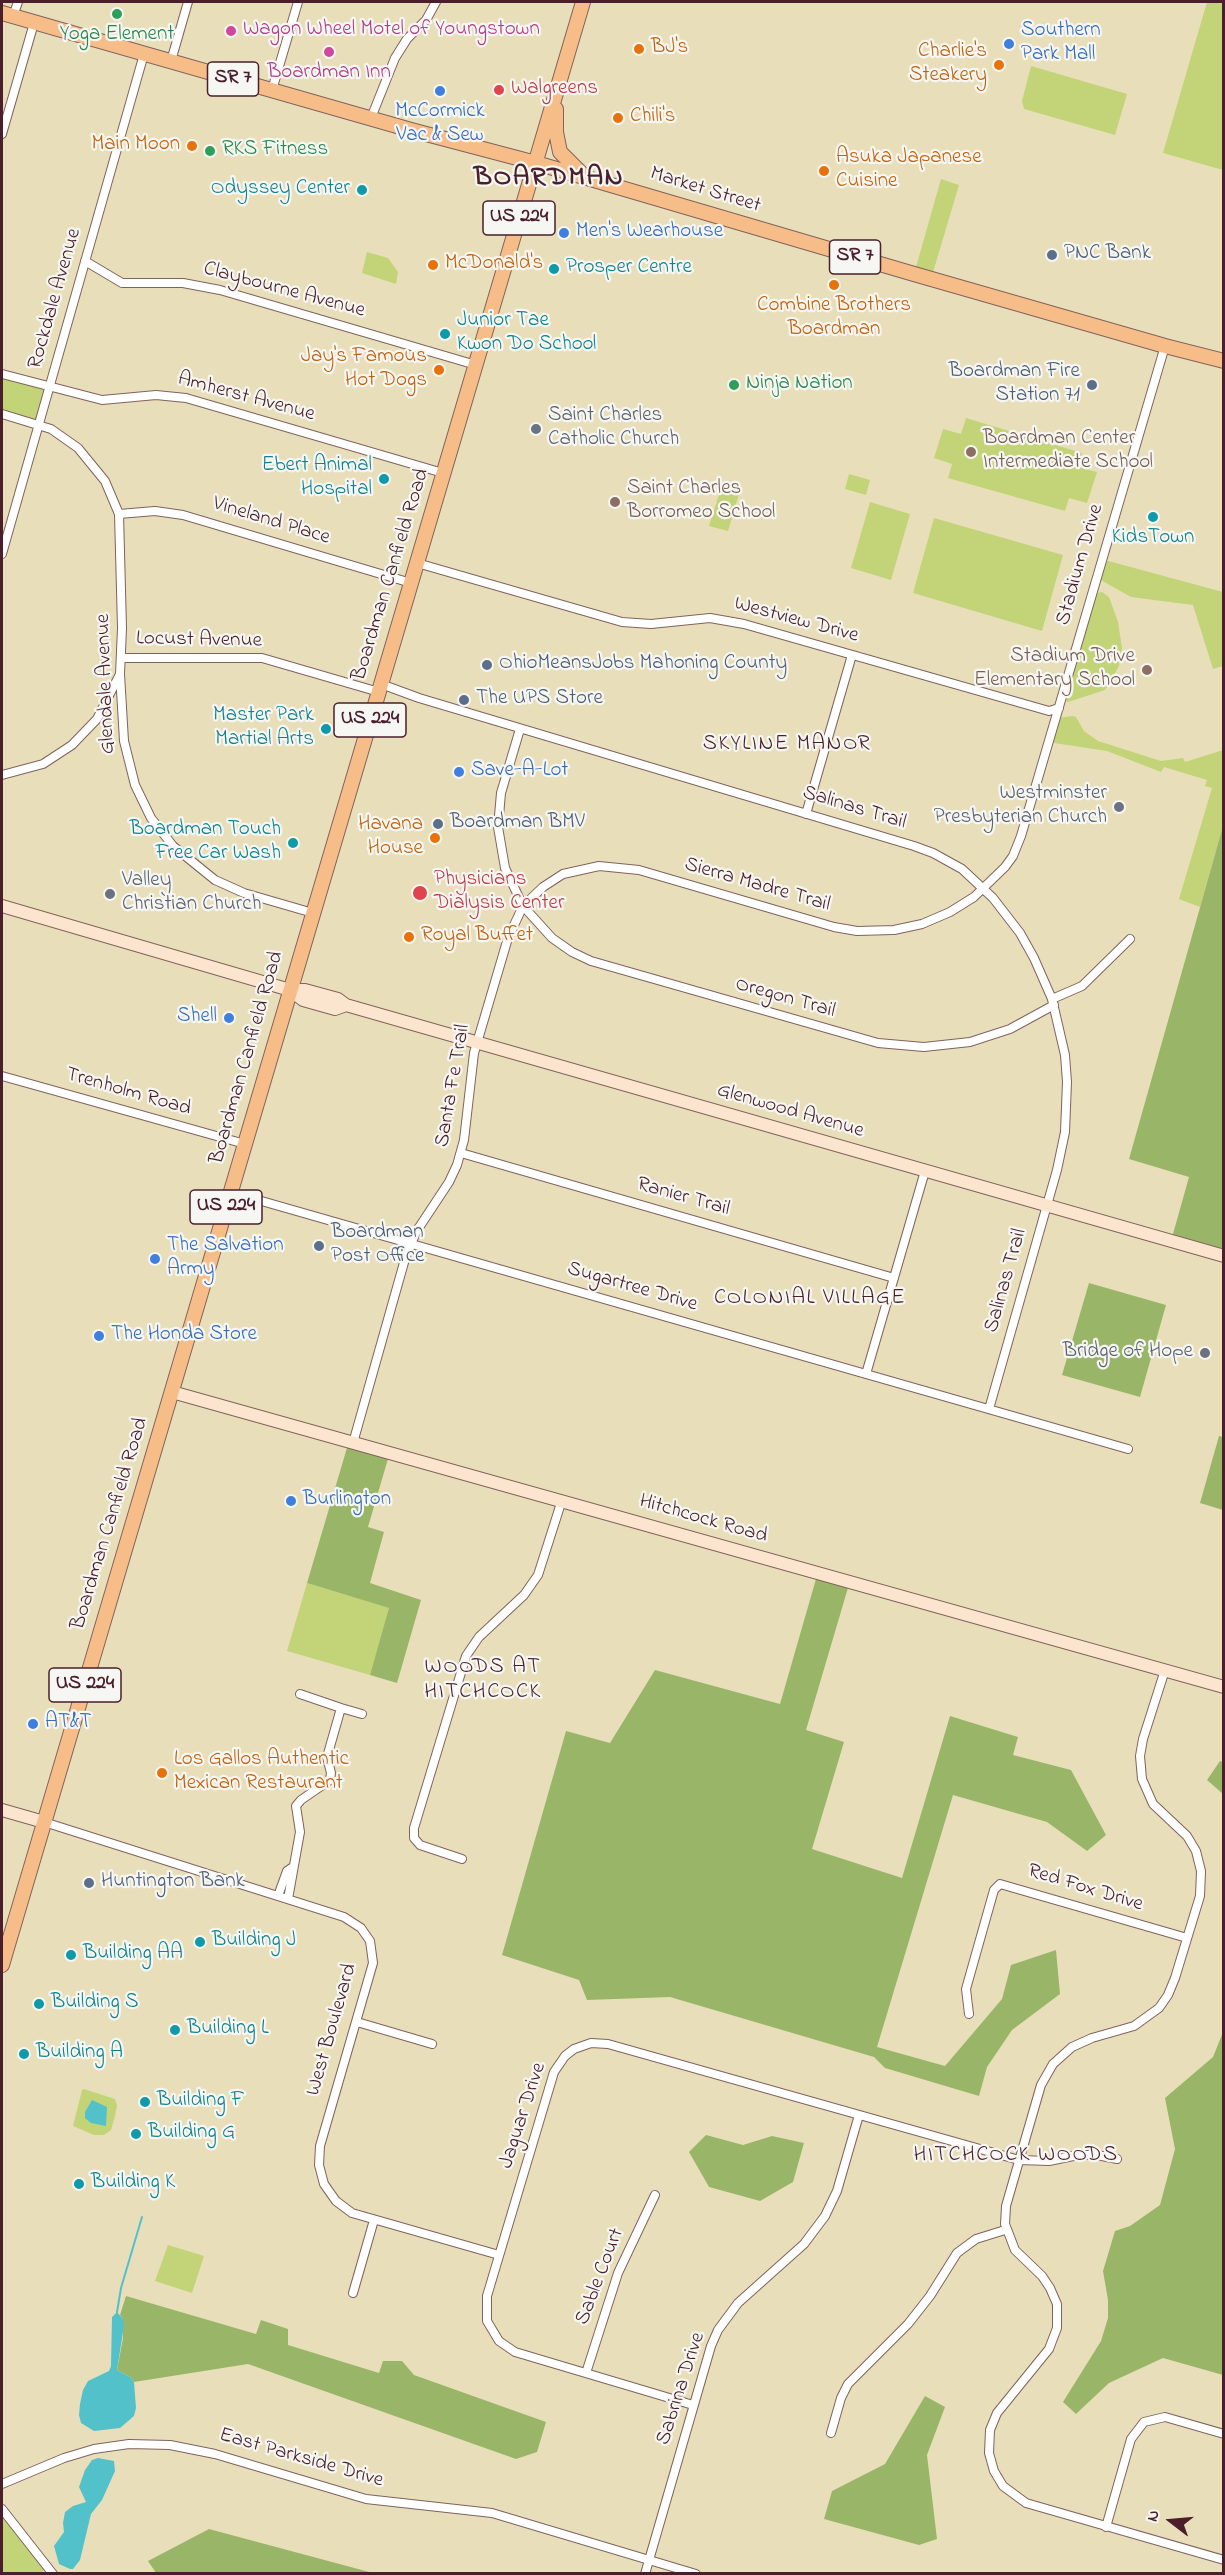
<!DOCTYPE html>
<html>
<head>
<meta charset="utf-8">
<style>
	body { margin:0 }
	#map { position:relative; width:1225px; height:2575px; overflow:hidden; background:#e8dfba; font-family:"Indie Flower",sans-serif }
	canvas { display:block }
	.frame { position:absolute; inset:0; border:3px solid #4a1f2b; pointer-events:none }
	.north { position:absolute; left:1141px; top:2491px; width:60px; height:60px; -webkit-text-stroke:4px #f6f6f2; paint-order:stroke; rotate:286deg; font-size:16px; font-weight:700; line-height:24px; text-align:center; color:#4a1f2b }
	.north::after { content:''; display:block; margin:auto; width:21px; height:27px; background:#4a1f2b; clip-path:polygon(50% 0,100% 100%,50% 72%,0 100%) }
</style>
</head>
<body>
<div id="map">
<canvas width="1225" height="2575"></canvas>
<div class="frame"></div>
<div class="north">N</div>
</div>
<script>
const g = document.querySelector('canvas').getContext('2d');
g.lineJoin = 'round';
function fillPath(path, color) { g.fillStyle = color; g.fill(path, 'evenodd'); }
const shape = rows => new Path2D(rows.map(r => 'M' + r).join(''));
function trace(path, color, width, dash) { g.strokeStyle = color; g.lineWidth = width; g.lineCap = dash ? 'butt' : 'round'; g.setLineDash(dash || []); g.stroke(path); }
function label(font, color, halo, rows, align = 'center') {
  g.font = font + ' "Indie Flower",sans-serif'; g.lineWidth = 4.5; g.setLineDash([]); g.textBaseline = 'middle'; g.strokeStyle = halo; g.fillStyle = color; for (const [text, x, y, turn = 0] of rows) {
    g.save(); g.translate(x, y); g.rotate((+turn || 0) * Math.PI / 180); g.textAlign = isNaN(turn) ? turn : align; if (halo) g.strokeText(text, 0, 0); g.fillText(text, 0, 0); g.restore();
  }
}
const green = shape([
	[1207,2,1223,2,1223,170,1163,153],
	[1031,66,1127,94,1115,135,1024,109,1022,101],
	[941,179,959,185,931,279,914,274],
	[367,252,388,258,398,272,396,284,362,273],
	[2,374,49,388,39,424,2,414],
	[966,418,1082,453,1078,467,1097,472,1087,503,1069,498,1065,511,948,478,952,464,934,458,943,429,961,434],
	[849,474,870,480,866,495,845,489],
	[721,488,739,494,728,531,709,526],
	[870,502,910,514,891,580,851,568],
	[934,518,1063,555,1042,631,913,593],
	[1101,559,1223,592,1223,666,1213,669,1193,605,1131,597,1097,578],
	[1102,592,1109,597,1118,622,1122,648,1119,666,1105,690,1068,702,1062,698,1092,594],
	[1073,716,1076,717,1084,731,1098,741,1161,761,1183,758,1185,762,1223,750,1223,826,1200,907,1179,899,1212,788,1205,786,1207,780,1164,767,1161,772,1107,751,1054,743,1049,740,1056,718],
	[307,1583,390,1608,370,1675,287,1651],
	[84,2089,115,2099,117,2106,115,2116,111,2130,104,2135,94,2135,73,2126,82,2090],
	[168,2245,204,2256,192,2293,155,2281],
	[2,2509,47,2566,41,2573,2,2573]
]);
const forest = shape([
	[1223,826,1223,1256,1171,1241,1189,1177,1129,1159],
	[1089,1283,1166,1305,1140,1397,1062,1375],
	[1219,1436,1223,1437,1223,1510,1200,1503],
	[349,1441,390,1452,368,1527,384,1532,370,1583,421,1600,397,1683,370,1675,389,1608,307,1583],
	[818,1572,850,1581,806,1730,844,1742,812,1849,902,1878,950,1716,1018,1737,1013,1755,1071,1770,1106,1835,1087,1851,1047,1822,953,1795,877,2047,945,2066,1002,1999,1011,1965,1056,1950,1060,1994,1012,2030,987,2067,979,2096,885,2068,874,2057,670,1997,587,2000,579,1980,502,1955,566,1731,610,1743,655,1670,780,1704],
	[1220,1761,1223,1762,1223,1794,1207,1780],
	[1223,2032,1223,2375,1163,2358,1109,2383,1076,2414,1063,2402,1101,2341,1108,2318,1108,2300,1103,2271,1115,2231,1130,2226,1160,2205,1175,2149,1165,2098,1213,2057],
	[706,2135,743,2145,772,2136,804,2143,793,2182,760,2201,709,2187,689,2152],
	[126,2296,256,2334,261,2320,288,2329,288,2345,379,2373,383,2361,402,2361,414,2375,546,2422,537,2452,516,2459,248,2364,134,2382,130,2377,117,2370,123,2338,123,2319,120,2315],
	[925,2396,945,2407,927,2455,937,2539,919,2545,824,2519,832,2491,885,2464],
	[209,2529,373,2573,156,2573,148,2561]
]);
const water = shape([
	[92,2100,107,2107,106,2126,91,2123,85,2118,85,2112],
	[117,2312,123,2319,124,2326,117,2370,130,2377,134,2382,136,2408,134,2416,120,2428,94,2431,81,2423,79,2415,80,2404,83,2390,88,2381,109,2371,111,2366,112,2317],
	[98,2458,114,2461,115,2471,102,2500,91,2514,80,2560,73,2569,70,2569,59,2564,54,2546,64,2532,63,2523,65,2512,73,2506,86,2502,79,2487,85,2470,92,2460]
]);
const stream = shape([
	[117,2312,121,2288,142,2217]
]);
const street = shape([
	[13,16,18,2],
	[171,61,188,2],
	[272,90,298,2],
	[371,118,395,58,407,39,426,20,436,2],
	[2,134,34,23],
	[85,261,122,283,183,283,220,290,476,365],
	[2,374,102,400,156,395,186,398,443,473],
	[2,414,51,429,78,448,105,481,119,514,122,628,120,674,124,741,135,785,151,818,173,846,215,880,244,893,313,913],
	[119,514,155,511,183,515,411,583],
	[2,554,144,54],
	[417,563,622,622,651,624,710,618,744,624,1049,711,1059,708],
	[122,658,262,658,379,692],
	[381,684,419,698,914,846,933,853,962,869,993,898,1020,933,1034,958,1052,999,1065,1055,1067,1082,1065,1132,1057,1170,989,1409],
	[2,775,43,764,72,745,97,719,120,674],
	[806,814,852,655],
	[1052,999,1082,986,1130,939],
	[1054,1005,1010,1029,970,1042,924,1047,878,1043,591,961,572,952,552,938,523,906,543,887,563,874,599,866,639,870,834,927,857,931,894,930,922,924,950,912,974,897,1005,867,1013,856,1021,836,1165,346],
	[2,1076,245,1144],
	[461,1153,894,1278],
	[230,1192,1128,1449],
	[866,1374,925,1171],
	[353,1443,405,1259,416,1232,449,1182,457,1165,464,1140,474,1053,508,938,523,906,505,868,498,827,501,793,520,729],
	[1165,1670,1143,1739,1140,1756,1142,1779,1153,1804,1187,1836,1196,1851,1201,1871,1200,1896,1175,1978,1168,1995,1159,2008,1134,2026,1092,2038,1072,2047,1053,2064,1041,2085,1006,2206,1005,2224,1015,2250,1042,2276,1050,2288,1057,2304,1057,2328,1049,2349,997,2413,990,2430,989,2453,994,2471,1003,2486,1026,2503,1224,2560],
	[341,1708,362,1714],
	[44,1822,344,1917,361,1928,370,1941,373,1963,320,2146,319,2165,324,2184,336,2201,352,2213,499,2255],
	[462,1859,420,1845,414,1838,414,1828,466,1656,479,1637,524,1595,538,1575,562,1500],
	[278,1896,287,1871,293,1867],
	[288,1899,300,1832,296,1806,301,1800,330,1780,331,1773,327,1757,341,1708,300,1694],
	[969,2014,966,1989,994,1890,1000,1884,1187,1938],
	[357,2022,432,2044],
	[353,2293,374,2220],
	[586,2373,618,2273,655,2195],
	[693,2405,515,2352,499,2341,487,2321,487,2296,554,2072,565,2056,574,2049,591,2043,608,2044,1019,2160,1049,2161,1078,2155,1097,2155,1117,2159],
	[831,2433,841,2398,848,2384,908,2324,930,2296,957,2253,976,2239,1005,2230],
	[2,2484,64,2458,94,2449,129,2444,170,2445,215,2454,366,2499,492,2513,696,2574],
	[2,2509,53,2574],
	[1106,2527,1131,2439,1144,2422,1165,2417,1224,2434],
	[645,2574,711,2346,718,2330,738,2303,804,2244,825,2216,837,2191,859,2115]
]);
const secondary = shape([
	[2,906,290,990,305,990,338,999,346,1005,1224,1256],
	[290,990,303,1000,335,1009,346,1005],
	[172,1392,1224,1687],
	[2,1810,44,1822]
]);
const primary = shape([
	[2,13,411,130,536,163,914,274,1165,346,1224,361],
	[556,109,556,132,560,152,582,174],
	[2,1965,583,2]
]);
const markers = [
	[117,14,6,"#2e9e5b"],
	[231,31,6,"#d1479c"],
	[1009,44,6,"#3f7fe0"],
	[639,49,6,"#e8710a"],
	[329,52,6,"#d1479c"],
	[999,65,6,"#e8710a"],
	[499,90,6,"#e0444e"],
	[440,91,6,"#3f7fe0"],
	[618,118,6,"#e8710a"],
	[192,146,6,"#e8710a"],
	[210,151,6,"#2e9e5b"],
	[824,171,6,"#e8710a"],
	[362,190,6,"#0f9aa8"],
	[564,233,6,"#3f7fe0"],
	[1052,255,6,"#5c6f8a"],
	[433,265,6,"#e8710a"],
	[554,269,6,"#0f9aa8"],
	[834,285,6,"#e8710a"],
	[445,334,6,"#0f9aa8"],
	[439,370,6,"#e8710a"],
	[734,385,6,"#2e9e5b"],
	[1092,385,6,"#5c6f8a"],
	[536,429,6,"#6b7280"],
	[971,452,6,"#8d6e63"],
	[384,479,6,"#0f9aa8"],
	[615,502,6,"#8d6e63"],
	[1153,517,6,"#0f9aa8"],
	[487,665,6,"#5c6f8a"],
	[1147,670,6,"#8d6e63"],
	[464,700,6,"#5c6f8a"],
	[326,729,6,"#0f9aa8"],
	[459,772,6,"#3f7fe0"],
	[1119,807,6,"#6b7280"],
	[438,824,6,"#5c6f8a"],
	[435,838,6,"#e8710a"],
	[293,843,6,"#0f9aa8"],
	[420,893,8,"#e0444e"],
	[110,894,6,"#6b7280"],
	[409,937,6,"#e8710a"],
	[229,1018,6,"#3f7fe0"],
	[319,1246,6,"#5c6f8a"],
	[155,1259,6,"#3f7fe0"],
	[99,1336,6,"#3f7fe0"],
	[1205,1353,6,"#6b7280"],
	[291,1501,6,"#3f7fe0"],
	[33,1724,6,"#3f7fe0"],
	[162,1773,6,"#e8710a"],
	[89,1883,6,"#5c6f8a"],
	[200,1942,6,"#0f9aa8"],
	[71,1955,6,"#0f9aa8"],
	[39,2004,6,"#0f9aa8"],
	[175,2030,6,"#0f9aa8"],
	[24,2054,6,"#0f9aa8"],
	[145,2102,6,"#0f9aa8"],
	[136,2134,6,"#0f9aa8"],
	[79,2184,6,"#0f9aa8"]
];
const shields = [
	[233,79,51],
	[519,218,72],
	[855,257,51],
	[370,720,72],
	[226,1207,72],
	[85,1685,72]
];
const shieldNames = [
	["SR 7",233,79],
	["US 224",519,218],
	["SR 7",855,257],
	["US 224",370,720],
	["US 224",226,1207],
	["US 224",85,1685]
];
const hotelNames = [
	["Wagon Wheel Motel of Youngstown",243,31],
	["Boardman Inn",329,74,"center"]
];
const shopNames = [
	["Southern",1021,32],
	["Park Mall",1021,56],
	["McCormick",440,113,"center"],
	["Vac & Sew",440,137,"center"],
	["Men's Wearhouse",576,233],
	["Save-A-Lot",471,772],
	["Shell",217,1018,"right"],
	["The Salvation",167,1247],
	["Army",167,1271],
	["The Honda Store",111,1336],
	["Burlington",303,1501],
	["AT&T",45,1724]
];
const leisureNames = [
	["Yoga Element",117,36,"center"],
	["RKS Fitness",222,151],
	["Ninja Nation",746,385]
];
const foodNames = [
	["BJ's",651,49],
	["Charlie's",987,53,"right"],
	["Steakery",987,77,"right"],
	["Chili's",630,118],
	["Main Moon",180,146,"right"],
	["Asuka Japanese",836,159],
	["Cuisine",836,183],
	["McDonald's",445,265],
	["Combine Brothers",834,307,"center"],
	["Boardman",834,331,"center"],
	["Jay's Famous",427,358,"right"],
	["Hot Dogs",427,382,"right"],
	["Havana",423,826,"right"],
	["House",423,850,"right"],
	["Royal Buffet",421,937],
	["Los Gallos Authentic",174,1761],
	["Mexican Restaurant",174,1785]
];
const healthNames = [
	["Walgreens",511,90],
	["Physicians",434,881],
	["Dialysis Center",434,905]
];
const cultureNames = [
	["Odyssey Center",350,190,"right"],
	["Prosper Centre",566,269],
	["Junior Tae",457,322],
	["Kwon Do School",457,346],
	["Ebert Animal",372,467,"right"],
	["Hospital",372,491,"right"],
	["KidsTown",1153,539,"center"],
	["Master Park",314,717,"right"],
	["Martial Arts",314,741,"right"],
	["Boardman Touch",281,831,"right"],
	["Free Car Wash",281,855,"right"],
	["Building J",212,1942],
	["Building AA",83,1955],
	["Building S",51,2004],
	["Building L",187,2030],
	["Building A",36,2054],
	["Building F",157,2102],
	["Building G",148,2134],
	["Building K",91,2184]
];
const streetNames = [
	["Market Street",705,191,17],
	["Claybourne Avenue",284,291,15],
	["Rockdale Avenue",56,299,-74],
	["Amherst Avenue",246,398,15],
	["Vineland Place",271,522,17],
	["Stadium Drive",1081,565,-74],
	["Boardman Canfield Road",392,575,-73],
	["Westview Drive",796,621,15],
	["Locust Avenue",199,641,1],
	["Glendale Avenue",107,684,-92],
	["Salinas Trail",854,809,17],
	["Sierra Madre Trail",757,886,16],
	["Oregon Trail",785,999,16],
	["Boardman Canfield Road",248,1058,-74],
	["Santa Fe Trail",454,1086,-80],
	["Trenholm Road",128,1093,16],
	["Glenwood Avenue",790,1112,16],
	["Ranier Trail",683,1198,16],
	["Salinas Trail",1007,1281,-74],
	["Sugartree Drive",632,1288,16],
	["Hitchcock Road",703,1520,16],
	["Boardman Canfield Road",111,1524,-73],
	["Red Fox Drive",1085,1889,17],
	["West Boulevard",333,2030,-74],
	["Jaguar Drive",524,2116,-72],
	["Sable Court",601,2277,-69],
	["Sabrina Drive",682,2389,-72],
	["East Parkside Drive",301,2459,16]
];
const serviceNames = [
	["PNC Bank",1064,255],
	["Boardman Fire",1080,373,"right"],
	["Station 71",1080,397,"right"],
	["OhioMeansJobs Mahoning County",499,665],
	["The UPS Store",476,700],
	["Boardman BMV",450,824],
	["Boardman",331,1234],
	["Post Office",331,1258],
	["Huntington Bank",101,1883]
];
const worshipNames = [
	["Saint Charles",548,417],
	["Catholic Church",548,441],
	["Westminster",1107,795,"right"],
	["Presbyterian Church",1107,819,"right"],
	["Valley",122,882],
	["Christian Church",122,906],
	["Bridge of Hope",1193,1353,"right"]
];
const educationNames = [
	["Boardman Center",983,440],
	["Intermediate School",983,464],
	["Saint Charles",627,490],
	["Borromeo School",627,514],
	["Stadium Drive",1135,658,"right"],
	["Elementary School",1135,682,"right"]
];
const neighbourhoodNames = [
	["SKYLINE MANOR",787,745],
	["COLONIAL VILLAGE",810,1299],
	["WOODS AT",483,1668],
	["HITCHCOCK",483,1693],
	["HITCHCOCK WOODS",1016,2156]
];
const districtNames = [
	["BOARDMAN",549,180]
];
fillPath(green, '#c2d477');
fillPath(forest, '#99b668');
fillPath(water, '#53c1ca');
trace(stream, '#53c1ca', 2);
trace(street, '#81625d', 10);
trace(secondary, '#81625d', 14);
trace(primary, '#81625d', 16);
trace(street, '#fff', 8);
trace(secondary, '#fce5cf', 12);
trace(primary, '#f7bd88', 14);
for (const [x, y, r, color] of markers) { const dot = new Path2D(); dot.arc(x, y, r, 0, 2 * Math.PI); g.fillStyle = color; g.fill(dot); trace(dot, '#f6f6f2', 2); }
for (const [x, y, w] of shields) { const box = new Path2D(); box.roundRect(x - w / 2, y - 17, w, 34, 4.5); g.fillStyle = '#f6f6f2'; g.fill(box); trace(box, '#4a1f2b', 1.5); }
label('bold 20px', '#4a1f2b', null, shieldNames);
label('21px', '#b23c85', '#f6f6f2', hotelNames, 'left');
label('21px', '#366cbe', '#f6f6f2', shopNames, 'left');
label('21px', '#27864d', '#f6f6f2', leisureNames, 'left');
label('21px', '#c56008', '#f6f6f2', foodNames, 'left');
label('21px', '#be3a42', '#f6f6f2', healthNames, 'left');
label('21px', '#0d838f', '#f6f6f2', cultureNames, 'left');
label('21px', '#4a1f2b', '#f6f6f2', streetNames);
label('21px', '#4e5e75', '#f6f6f2', serviceNames, 'left');
label('21px', '#5b616d', '#f6f6f2', worshipNames, 'left');
label('21px', '#785e54', '#f6f6f2', educationNames, 'left');
g.letterSpacing = '1.5px';
label('22px', '#4a1f2b', '#f6f6f2', neighbourhoodNames);
g.letterSpacing = '0px';
g.letterSpacing = '1.5px';
label('bold 27px', '#4a1f2b', '#f6f6f2', districtNames);
g.letterSpacing = '0px';
</script>
</body>
</html>
